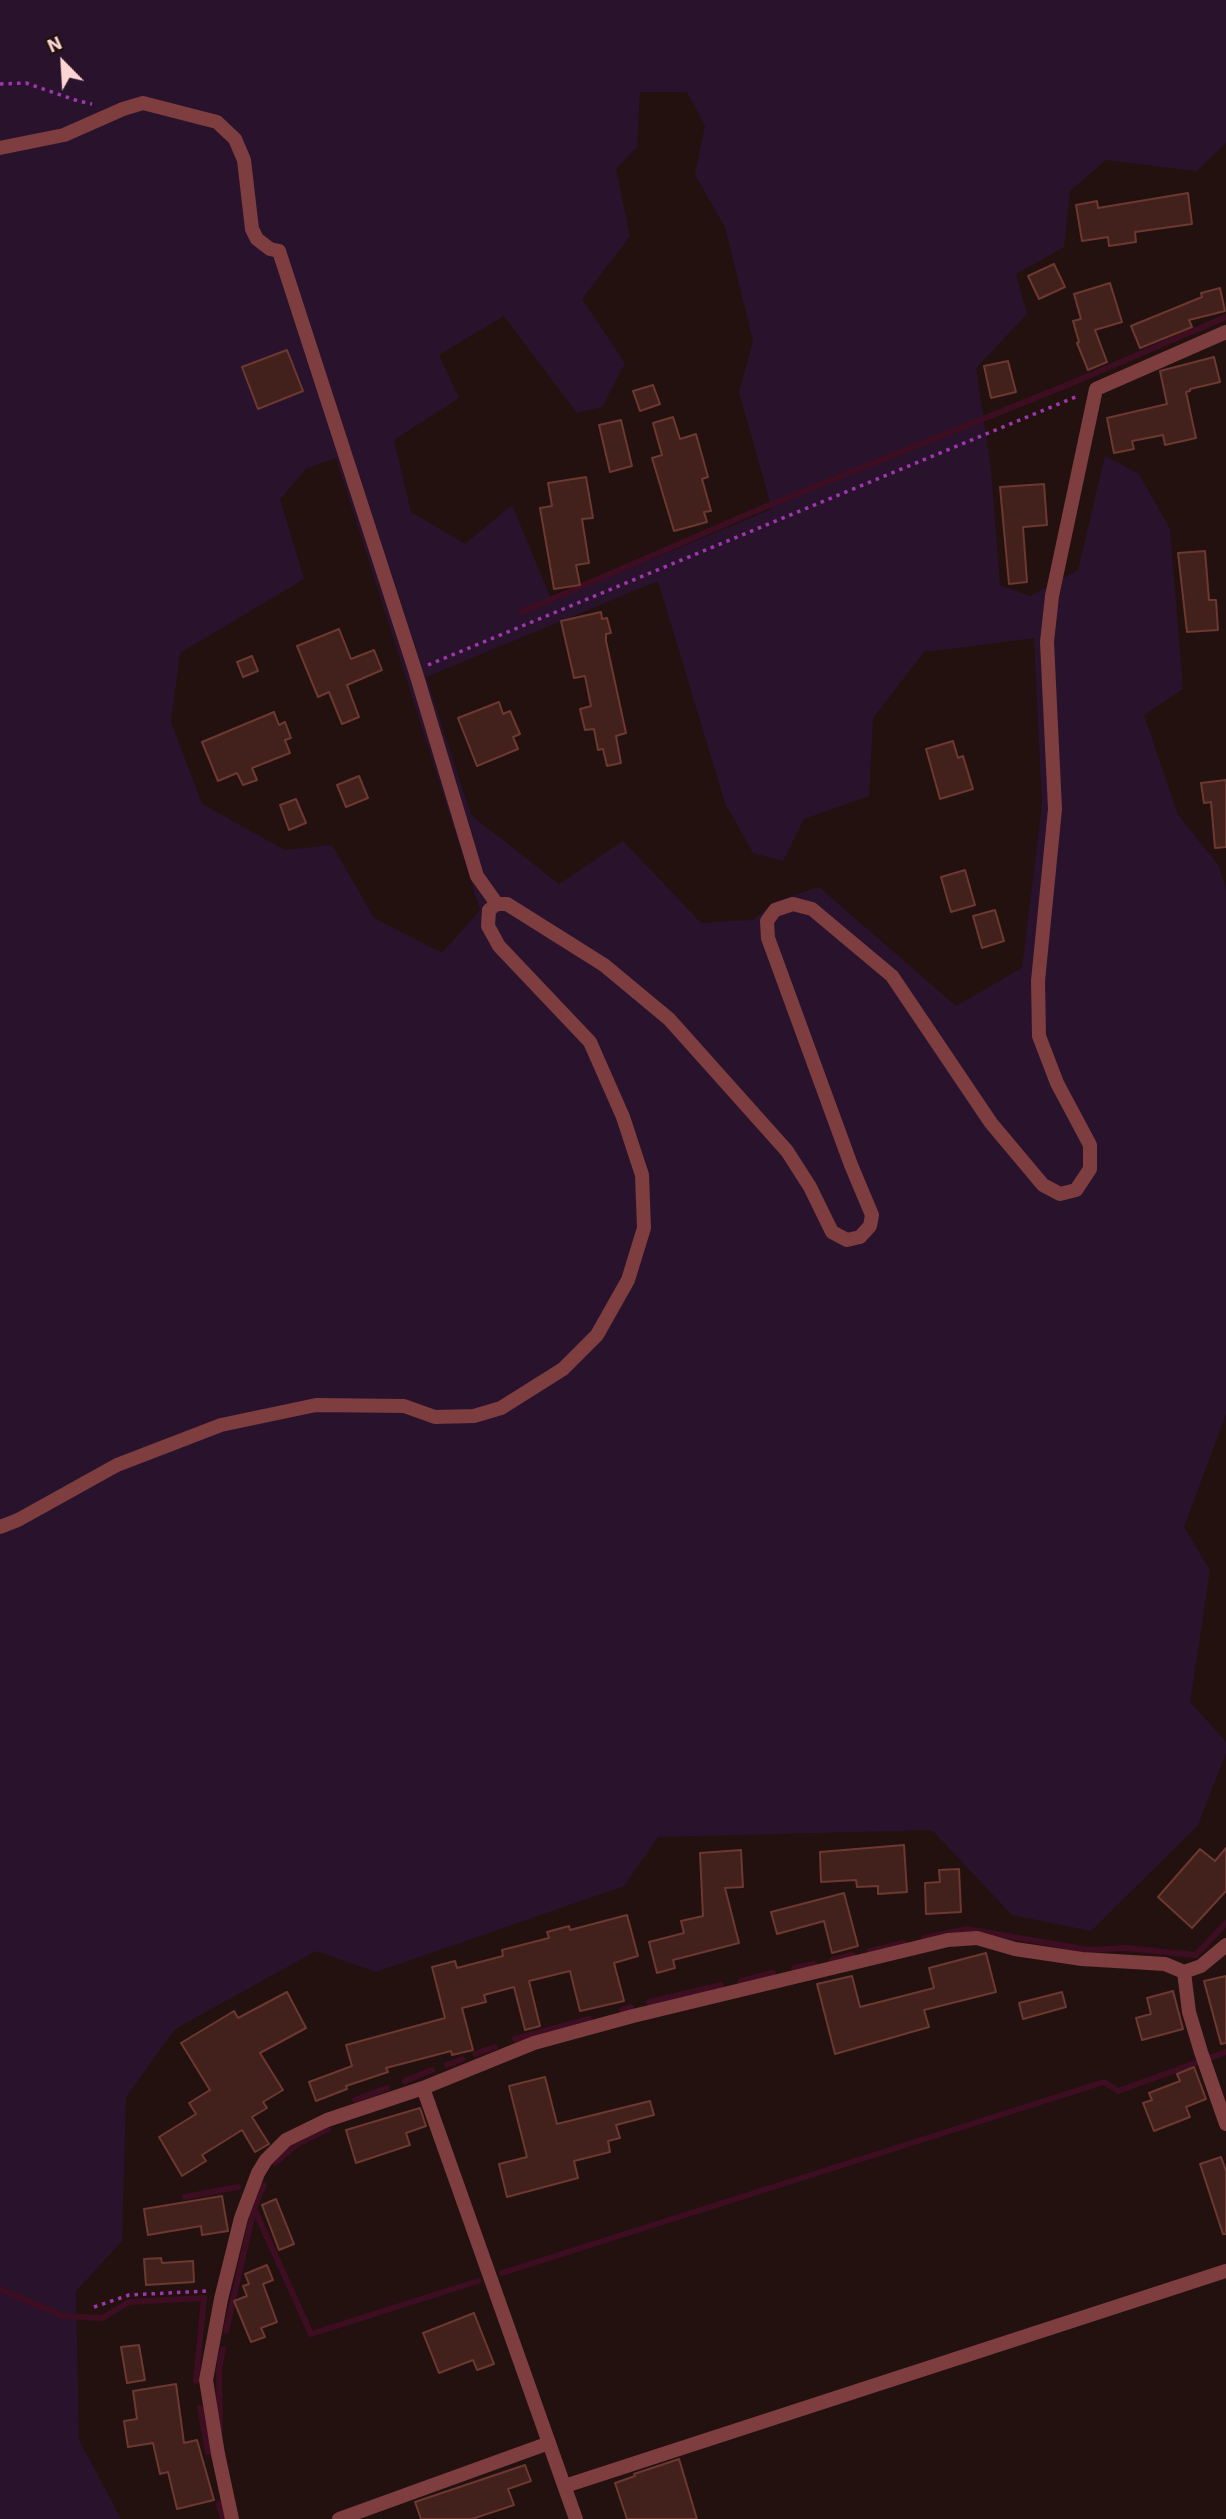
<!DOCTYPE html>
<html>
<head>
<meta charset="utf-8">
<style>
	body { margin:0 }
	#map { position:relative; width:1226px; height:2519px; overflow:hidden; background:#22110f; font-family:"IBM Plex Sans",sans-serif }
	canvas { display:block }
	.north { position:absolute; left:28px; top:28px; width:70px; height:70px; -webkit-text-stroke:5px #22110f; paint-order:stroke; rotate:336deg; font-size:19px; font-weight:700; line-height:28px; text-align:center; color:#fcd5d3 }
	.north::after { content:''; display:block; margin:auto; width:24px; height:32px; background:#fcd5d3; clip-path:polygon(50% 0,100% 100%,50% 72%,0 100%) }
</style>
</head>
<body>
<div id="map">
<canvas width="1226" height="2519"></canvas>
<div class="north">N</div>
</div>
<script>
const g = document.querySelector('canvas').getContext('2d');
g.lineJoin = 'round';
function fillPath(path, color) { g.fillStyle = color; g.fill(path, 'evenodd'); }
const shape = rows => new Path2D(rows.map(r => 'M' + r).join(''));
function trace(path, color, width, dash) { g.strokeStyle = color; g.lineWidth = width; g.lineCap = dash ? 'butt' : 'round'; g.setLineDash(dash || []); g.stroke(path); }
const green = shape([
	[0,0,1226,0,1226,143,1197,171,1106,160,1070,191,1064,247,1016,274,1027,314,976,368,991,469,1000,585,1030,596,1078,570,1105,456,1139,474,1170,529,1183,689,1144,715,1178,815,1219,866,1226,890,1226,1414,1184,1527,1210,1570,1190,1702,1226,1742,1226,1753,1198,1825,1091,1931,1012,1915,932,1830,658,1837,624,1886,376,1972,316,1951,175,2029,126,2097,122,2241,76,2291,79,2440,121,2519,0,2519],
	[640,92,687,92,705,126,695,175,725,227,753,341,739,392,772,509,552,601,512,505,465,544,411,512,394,440,459,398,439,355,504,316,577,413,602,407,625,363,582,299,630,236,616,169,637,147],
	[336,458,480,910,442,953,374,918,332,845,285,850,202,804,171,722,180,653,304,579,280,499,307,468],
	[658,581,725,803,753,853,783,861,804,819,869,796,873,718,924,652,1034,638,1042,806,1022,968,956,1006,819,887,776,901,753,920,701,923,623,841,559,884,471,815,426,677]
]);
const stream = shape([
	[522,612,760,509,1072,383,1226,317],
	[924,1938,967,1929,1089,1950,1126,1948,1196,1955,1226,1923],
	[870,1951,903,1943],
	[832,1960,852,1955],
	[794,1968,814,1964],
	[741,1981,773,1973],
	[649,2002,721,1985],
	[622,2010,631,2007],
	[515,2039,589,2019],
	[475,2054,495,2047],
	[447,2065,462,2059],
	[405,2081,432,2070],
	[355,2100,387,2088],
	[275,2163,297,2144,328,2129],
	[185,2197,238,2187],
	[254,2208,311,2334,478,2281],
	[502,2273,1104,2082,1118,2091,1226,2052],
	[0,2289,63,2316,102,2318,129,2302,204,2298,196,2381],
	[226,2331,254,2208,264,2185],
	[200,2408,208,2452],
	[220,2430,219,2369,223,2349],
	[219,2504,223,2519]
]);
const building = shape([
	[1188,193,1192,224,1135,232,1136,242,1109,246,1108,237,1082,241,1076,205,1097,201,1098,208,1188,193],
	[1054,264,1065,287,1039,299,1028,276,1054,264],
	[1110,283,1122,322,1095,330,1107,362,1088,370,1077,343,1079,342,1073,321,1081,319,1074,294,1110,283],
	[1220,288,1225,311,1189,320,1192,327,1140,348,1131,326,1202,297,1201,293,1220,288],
	[287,350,303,391,258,409,242,367,287,350],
	[1214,357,1220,382,1190,389,1190,391,1186,392,1196,438,1165,445,1163,435,1132,441,1134,449,1114,453,1107,418,1167,404,1160,371,1214,357],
	[1008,361,1016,392,991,398,984,366,1008,361],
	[653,385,660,404,640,411,633,391,653,385],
	[673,417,680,439,696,434,708,477,702,479,711,511,704,512,707,522,674,531,652,458,662,455,653,423,673,417],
	[621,420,632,466,610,472,599,425,621,420],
	[586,477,593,518,582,519,589,563,576,565,580,585,554,589,540,508,552,506,548,483,586,477],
	[1044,484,1047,525,1023,527,1027,582,1009,584,1000,487,1044,484],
	[1205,551,1209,600,1216,600,1218,630,1187,632,1178,553,1205,551],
	[601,612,602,619,607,618,611,633,606,634,606,641,626,733,616,736,621,763,607,766,603,749,598,750,594,729,585,730,580,709,591,706,585,676,574,678,561,621,601,612],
	[339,629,351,659,374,650,382,670,347,685,359,717,342,724,329,692,318,697,297,646,339,629],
	[252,656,258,671,243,677,237,662,252,656],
	[499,702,503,714,510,711,520,734,513,737,518,749,477,766,458,718,499,702],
	[274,712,279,725,285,722,291,738,285,740,290,753,252,768,257,780,243,785,237,773,218,781,202,742,274,712],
	[953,741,958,758,963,756,973,789,940,799,926,749,953,741],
	[359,776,368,798,346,807,337,785,359,776],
	[1226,780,1226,847,1215,848,1211,802,1204,803,1201,783,1226,780],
	[296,799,306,823,289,830,280,805,296,799],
	[965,870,975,905,951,912,941,877,965,870],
	[995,910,1004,941,982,948,973,916,995,910],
	[904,1845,907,1892,878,1894,878,1886,857,1887,856,1880,821,1882,820,1852,904,1845],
	[1226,1848,1226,1891,1192,1928,1158,1897,1200,1849,1215,1861,1226,1848],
	[741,1850,743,1887,725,1888,739,1943,673,1960,675,1968,657,1973,649,1942,684,1933,681,1921,703,1916,700,1853,741,1850],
	[959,1869,961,1912,926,1914,925,1883,940,1882,939,1870,959,1869],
	[844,1893,858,1946,832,1953,824,1921,777,1934,771,1912,844,1893],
	[627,1915,638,1956,614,1963,624,2001,580,2011,570,1971,529,1981,540,2026,525,2030,514,1987,484,1995,486,2002,462,2008,473,2050,452,2055,451,2051,386,2068,388,2072,346,2086,347,2089,316,2101,309,2082,352,2066,346,2045,445,2018,432,1967,455,1961,457,1968,503,1956,502,1950,549,1938,547,1932,569,1926,570,1930,627,1915],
	[986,1953,996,1992,924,2010,929,2027,835,2054,817,1984,852,1976,860,2007,934,1988,929,1968,986,1953],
	[1226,1976,1226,2043,1221,2044,1204,1981,1226,1976],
	[1173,1991,1183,2029,1142,2040,1136,2018,1151,2014,1147,1998,1173,1991],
	[287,1992,306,2028,260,2053,283,2090,263,2102,267,2108,252,2117,269,2144,255,2152,242,2130,202,2155,206,2161,182,2176,159,2137,196,2114,189,2103,210,2090,181,2043,234,2011,238,2018,287,1992],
	[1062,1992,1066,2007,1023,2019,1019,2003,1062,1992],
	[1194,2067,1206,2099,1186,2107,1190,2117,1154,2131,1143,2103,1152,2100,1149,2093,1180,2081,1177,2074,1194,2067],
	[545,2077,557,2124,650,2101,654,2115,616,2125,620,2138,608,2141,610,2152,574,2161,578,2178,507,2197,499,2164,527,2157,509,2086,545,2077],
	[420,2108,426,2126,406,2133,410,2145,356,2163,346,2130,420,2108],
	[1221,2157,1226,2171,1226,2234,1223,2234,1200,2164,1221,2157],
	[222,2196,228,2231,202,2235,201,2226,148,2235,144,2209,222,2196],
	[276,2199,294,2244,279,2250,262,2205,276,2199],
	[161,2258,162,2263,193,2261,194,2282,146,2285,144,2259,161,2258],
	[267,2265,273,2280,263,2284,277,2322,261,2328,265,2337,251,2342,234,2301,247,2296,243,2286,249,2284,245,2274,267,2265],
	[474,2313,494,2364,477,2370,473,2360,439,2373,423,2333,474,2313],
	[139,2345,145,2380,127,2383,121,2347,139,2345],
	[176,2384,184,2443,197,2440,214,2500,177,2509,168,2472,160,2474,153,2443,128,2447,124,2421,137,2419,133,2391,176,2384],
	[679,2459,697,2519,627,2519,615,2483,635,2476,634,2474,679,2459],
	[525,2465,531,2481,508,2489,514,2505,472,2519,421,2519,415,2502,525,2465]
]);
const path = shape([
	[0,84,26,83,78,101,92,104],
	[428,665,1078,396],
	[94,2307,129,2295,207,2291]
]);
const minor = shape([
	[0,148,64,135,123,109,143,103,217,122,235,139,244,160,252,229,257,239,270,249,279,251,415,670,477,876,497,904],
	[0,1527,18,1520,117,1465,221,1425,316,1405,404,1406,435,1417,474,1416,501,1408,563,1369,597,1335,628,1280,644,1228,642,1175,623,1117,590,1042,499,946,488,926,489,910,497,904,507,904,604,965,669,1019,787,1151,810,1187,832,1232,847,1240,860,1237,870,1226,872,1215,851,1165,768,938,767,921,775,910,793,904,812,909,892,976,991,1123,1043,1185,1060,1194,1076,1190,1090,1169,1090,1145,1057,1083,1039,1036,1038,981,1055,809,1047,642,1052,596,1096,389,1226,332],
	[1184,1972,1189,2012,1201,2052,1226,2124],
	[423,2088,576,2519],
	[565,2486,1226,2271],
	[232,2519,218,2454,206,2380,221,2299,241,2218,258,2173,266,2160,286,2140,327,2120,423,2088,534,2043,633,2016,948,1940,977,1938,1015,1949,1082,1959,1165,1964,1184,1972,1201,1966,1226,1945],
	[339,2519,549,2443]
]);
fillPath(green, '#29132c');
trace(stream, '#3d0d22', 6);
fillPath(building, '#42211c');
trace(building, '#6c3830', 2);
trace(path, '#9e36ad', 3.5, [3.5, 5]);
trace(minor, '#7e3d3f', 14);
</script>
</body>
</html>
